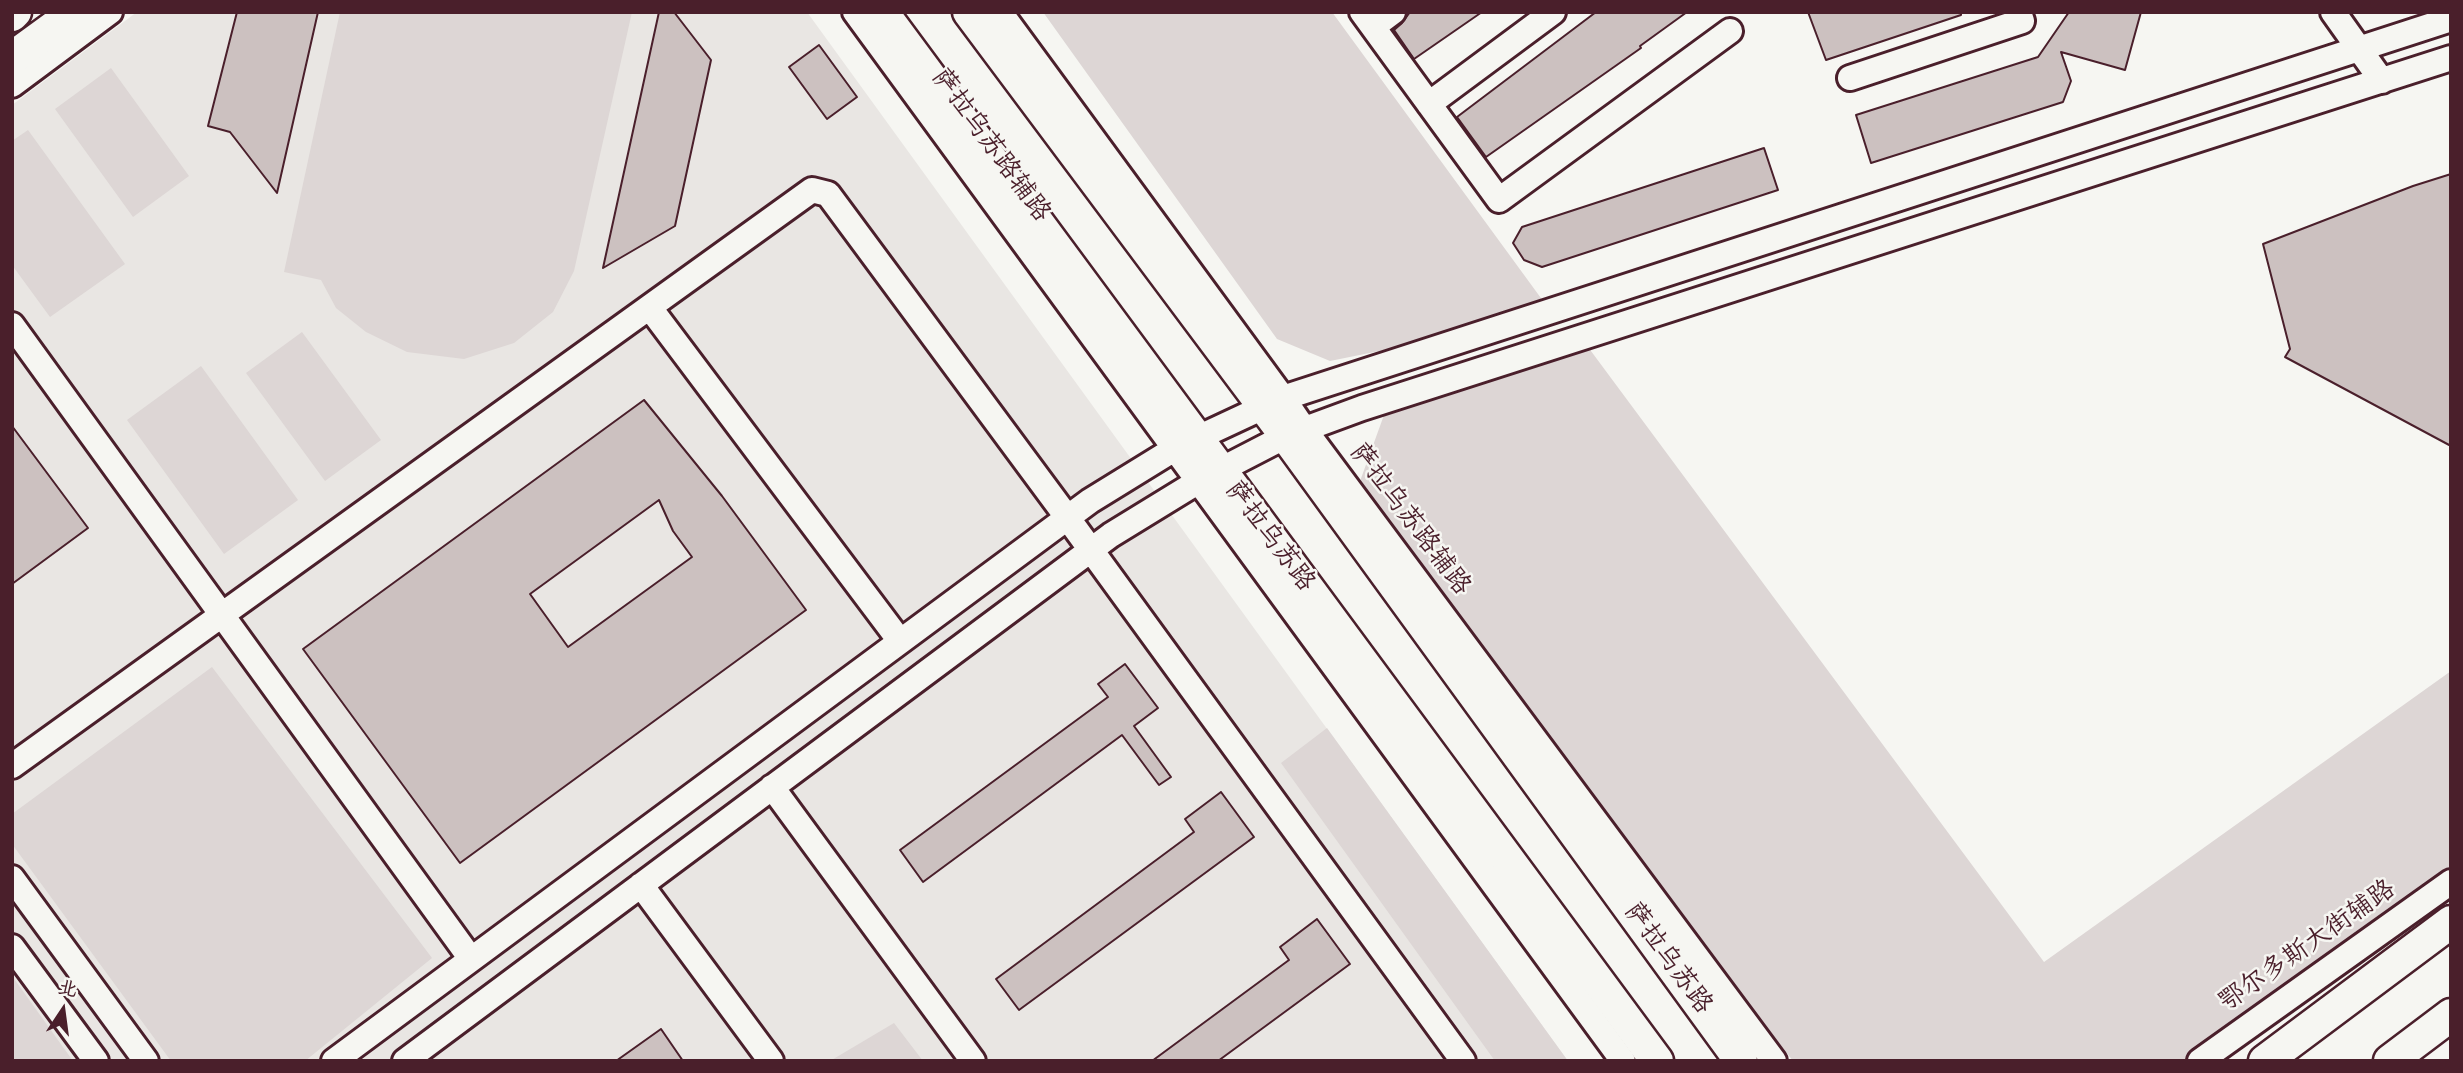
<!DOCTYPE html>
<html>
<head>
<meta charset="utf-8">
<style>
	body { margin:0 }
	#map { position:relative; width:2463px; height:1073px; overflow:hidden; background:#f6f6f2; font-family:Mynerve,"LXGW WenKai TC",sans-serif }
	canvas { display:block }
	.frame { position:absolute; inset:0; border:14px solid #4a1f2b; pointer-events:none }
	.north { position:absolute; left:28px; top:975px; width:70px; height:70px; -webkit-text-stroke:5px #f6f6f2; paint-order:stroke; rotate:13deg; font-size:19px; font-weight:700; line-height:28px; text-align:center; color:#4a1f2b }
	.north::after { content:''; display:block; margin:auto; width:24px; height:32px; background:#4a1f2b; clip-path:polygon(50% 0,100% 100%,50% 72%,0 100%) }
</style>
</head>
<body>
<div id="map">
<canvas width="2463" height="1073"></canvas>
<div class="frame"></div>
<div class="north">北</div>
</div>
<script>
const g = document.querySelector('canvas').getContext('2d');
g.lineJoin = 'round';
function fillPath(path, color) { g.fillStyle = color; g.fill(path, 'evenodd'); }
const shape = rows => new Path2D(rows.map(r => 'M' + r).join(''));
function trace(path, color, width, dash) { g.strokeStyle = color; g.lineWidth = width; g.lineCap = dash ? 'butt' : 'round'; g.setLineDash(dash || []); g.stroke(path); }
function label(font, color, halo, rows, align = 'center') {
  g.font = font + ' Mynerve,"LXGW WenKai TC",sans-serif'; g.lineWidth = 5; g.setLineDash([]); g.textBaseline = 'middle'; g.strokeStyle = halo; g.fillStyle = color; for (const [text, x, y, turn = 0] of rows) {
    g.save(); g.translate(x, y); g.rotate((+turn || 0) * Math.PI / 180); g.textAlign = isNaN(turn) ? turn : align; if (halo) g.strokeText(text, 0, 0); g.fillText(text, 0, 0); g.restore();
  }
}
const built = shape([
	[137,12,807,12,1568,1061,12,1061,12,105]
]);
const green = shape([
	[340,12,632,12,574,271,553,312,514,343,464,359,407,352,366,332,336,308,321,280,284,272],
	[1043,12,1332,12,1546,305,1404,346,1330,361,1277,339],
	[111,68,189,176,133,217,55,109],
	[28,130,125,264,50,317,12,265,12,141],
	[302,332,381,440,325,481,246,373],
	[1588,347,2044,962,2451,671,2451,871,2190,1061,1793,1061,1355,495,1384,415],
	[201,366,298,500,224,554,127,420],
	[212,667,432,958,305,1061,171,1061,12,844,12,814],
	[1327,728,1568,1061,1495,1061,1281,763],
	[12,976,73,1061,12,1061],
	[894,1023,923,1061,830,1061]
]);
const building = shape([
	[237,12,318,12,277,193,230,132,208,126,237,12],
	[659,12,674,12,711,60,675,226,603,268,659,12],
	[1410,12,1482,12,1414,59,1394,30,1402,23,1410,12],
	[1596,12,1687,12,1640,46,1641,48,1486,157,1457,117,1596,12],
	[1808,12,1961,12,1961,15,1826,60,1808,12],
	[2069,12,2141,12,2125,70,2061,52,2071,81,2063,102,1871,163,1856,115,2038,57,2069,12],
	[819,45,857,97,827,119,789,67,819,45],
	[1764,148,1778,190,1542,267,1524,260,1513,243,1522,227,1764,148],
	[2451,174,2451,446,2285,357,2290,349,2263,244,2413,186,2451,174],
	[644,400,722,496,806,610,460,863,303,649,644,400],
	[659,500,673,531,692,557,568,647,530,594,659,500],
	[12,426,88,528,12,584,12,426],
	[1125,664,1158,708,1134,726,1171,777,1159,785,1122,735,923,882,900,850,1108,697,1098,684,1125,664],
	[1221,792,1254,837,1019,1010,996,979,1194,832,1185,819,1221,792],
	[1317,919,1350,964,1218,1061,1152,1061,1289,960,1280,947,1317,919],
	[661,1029,683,1061,616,1061,661,1029]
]);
const minor = shape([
	[855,12,1623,1061],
	[1000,12,1283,398,1304,429,1774,1061],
	[1362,12,1499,200,1730,31],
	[2333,12,2382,81],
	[1373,27,1393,12],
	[1850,78,2022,21,2019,12],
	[12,85,110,12],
	[1429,104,1553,12],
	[650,308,900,641],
	[12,325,471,959],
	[12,766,812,190,828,194,1067,517,1463,1061],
	[772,787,973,1061],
	[12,878,146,1061],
	[641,885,771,1061],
	[12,947,96,1061],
	[334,1061,1090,501,1176,448,1283,398,2451,19],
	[405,1061,1111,535,1199,481,1286,436,1362,408,2451,58],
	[2200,1061,2451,882]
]);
const major = shape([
	[882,12,1657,1061],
	[969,12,1286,436,1741,1061],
	[12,15,15,12],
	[12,58,75,12],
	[2265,1061,2451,922],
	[2390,1061,2451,1015]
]);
const streetNames = [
	["萨拉乌苏路辅路",990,146,54],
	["萨拉乌苏路辅路",1409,520,53],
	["萨拉乌苏路",1269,537,53],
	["鄂尔多斯大街辅路",2308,947,-35],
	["萨拉乌苏路",1667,959,54]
];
fillPath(built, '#e9e6e3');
fillPath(green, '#ddd6d5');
fillPath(building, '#ccc1c0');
trace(building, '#4a1f2b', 2);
trace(minor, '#4a1f2b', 30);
trace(major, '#4a1f2b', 37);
trace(minor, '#f6f6f2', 24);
trace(major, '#f6f6f2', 32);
label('26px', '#4a1f2b', '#f6f6f2', streetNames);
</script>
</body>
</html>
